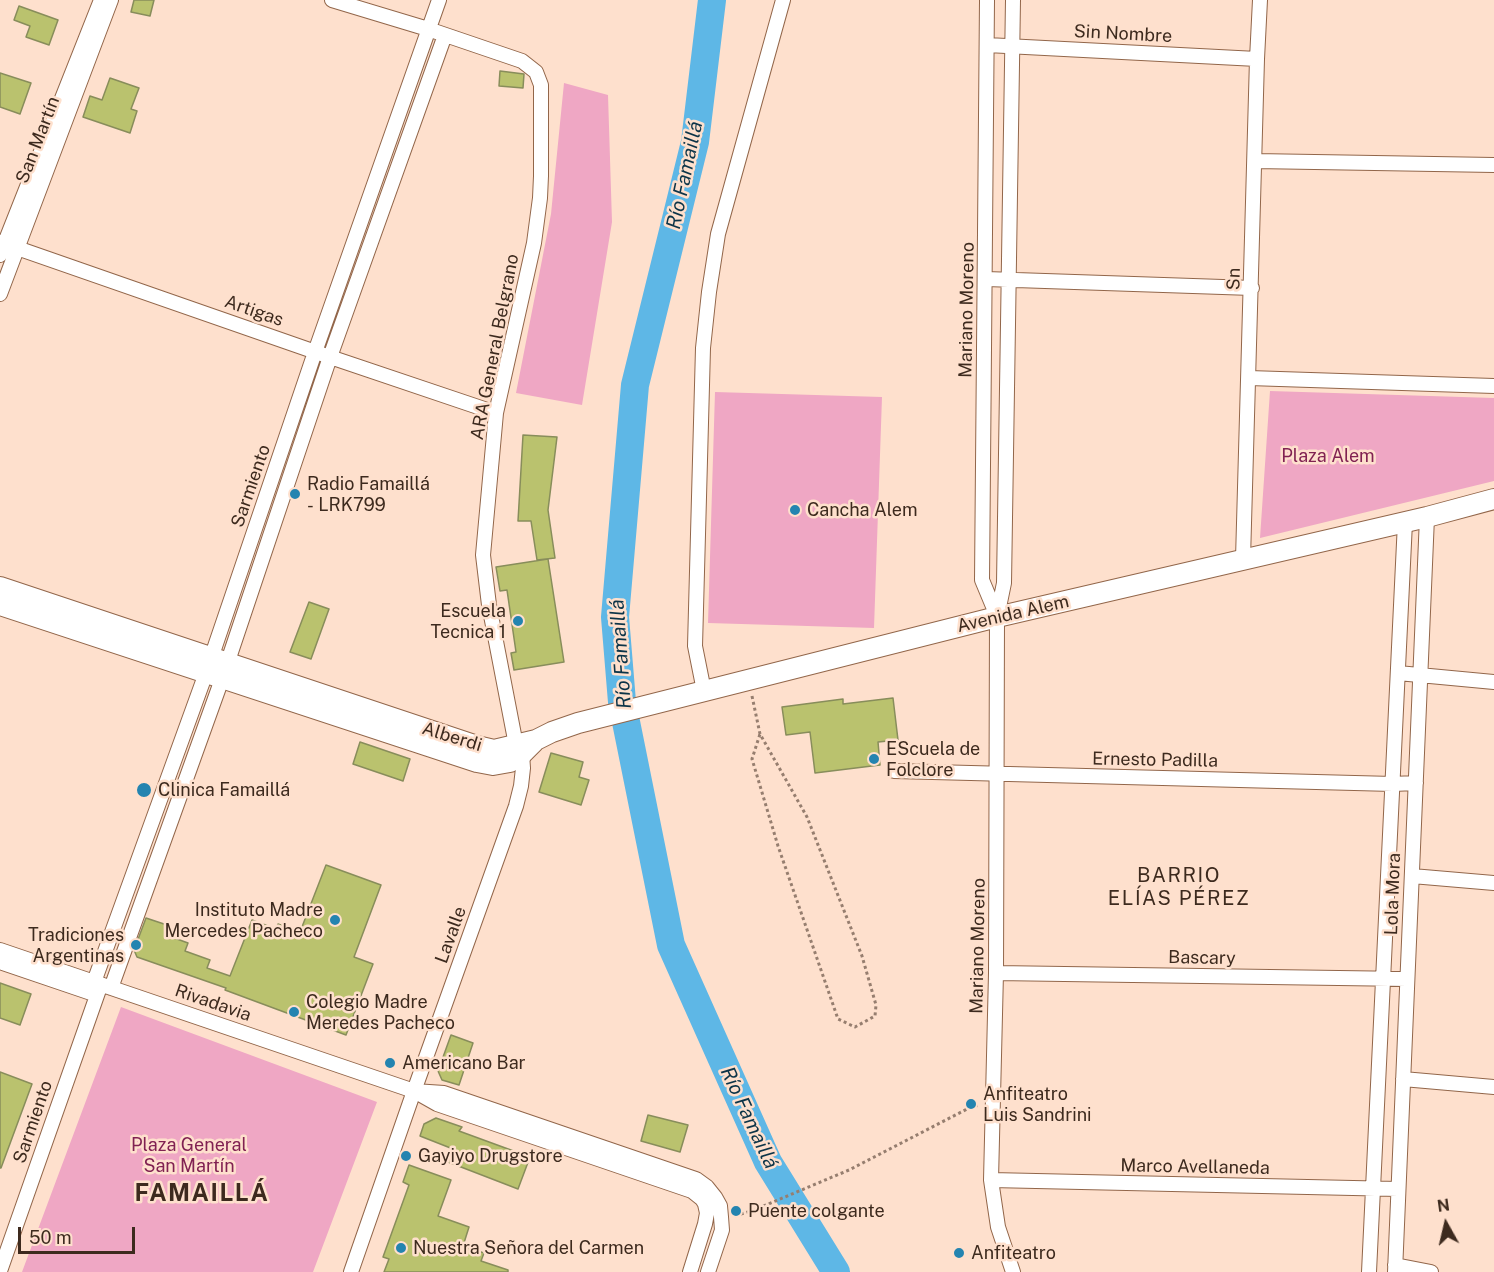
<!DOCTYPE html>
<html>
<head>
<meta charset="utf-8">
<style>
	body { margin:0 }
	#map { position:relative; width:1494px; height:1272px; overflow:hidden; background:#fee0cd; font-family:"Public Sans",sans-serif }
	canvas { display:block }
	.north { position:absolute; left:1416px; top:1194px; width:60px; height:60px; -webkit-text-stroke:4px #fee0cd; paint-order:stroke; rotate:352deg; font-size:16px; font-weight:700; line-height:24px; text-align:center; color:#3d2a1e }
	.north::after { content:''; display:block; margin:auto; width:21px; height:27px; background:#3d2a1e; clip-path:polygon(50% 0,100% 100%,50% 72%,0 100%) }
	.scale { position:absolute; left:18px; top:1227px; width:117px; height:27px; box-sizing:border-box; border:3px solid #3d2a1e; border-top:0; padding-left:8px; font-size:18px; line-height:21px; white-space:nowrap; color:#3d2a1e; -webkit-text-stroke:4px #fee0cd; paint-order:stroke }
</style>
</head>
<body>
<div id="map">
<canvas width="1494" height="1272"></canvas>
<div class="north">N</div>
<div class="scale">50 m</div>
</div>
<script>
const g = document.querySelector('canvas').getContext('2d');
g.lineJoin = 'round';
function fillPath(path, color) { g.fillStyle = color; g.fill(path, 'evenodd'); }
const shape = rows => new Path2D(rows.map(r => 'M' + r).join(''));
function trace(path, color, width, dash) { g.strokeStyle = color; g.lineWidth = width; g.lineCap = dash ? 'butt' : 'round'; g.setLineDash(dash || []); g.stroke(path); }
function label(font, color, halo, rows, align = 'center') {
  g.font = font + ' "Public Sans",sans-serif'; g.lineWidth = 5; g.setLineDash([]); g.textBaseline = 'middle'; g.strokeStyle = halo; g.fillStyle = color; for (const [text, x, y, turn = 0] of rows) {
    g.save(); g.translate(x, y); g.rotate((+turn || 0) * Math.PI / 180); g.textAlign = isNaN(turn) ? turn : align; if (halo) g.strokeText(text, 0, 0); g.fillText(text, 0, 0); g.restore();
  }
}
const green = shape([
	[564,83,608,95,612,222,582,405,516,393,551,214],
	[1270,391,1494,398,1494,481,1260,538],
	[715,392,882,397,874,628,708,623],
	[121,1007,377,1102,313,1272,22,1272]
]);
const river = shape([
	[712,0,695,142,635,385,615,617,622,702,671,945,768,1162,836,1272]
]);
const building = shape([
	[134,0,154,0,150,16,131,12,134,0],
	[19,6,58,20,49,45,26,37,30,26,14,20,19,6],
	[500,71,524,74,523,88,499,86,500,71],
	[0,73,31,83,20,114,0,107,0,73],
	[110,78,139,88,131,109,137,111,130,133,83,117,90,96,102,100,110,78],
	[523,435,557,437,548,510,555,558,537,560,531,521,518,521,523,435],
	[548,559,564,662,514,670,511,653,516,652,507,590,500,591,496,567,548,559],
	[309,602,329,609,311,659,290,652,309,602],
	[893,698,898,740,878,742,880,765,815,773,810,732,786,735,782,707,843,699,843,704,893,698],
	[360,742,410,759,403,781,353,764,360,742],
	[551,753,583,762,579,777,589,780,581,805,539,792,551,753],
	[326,865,381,885,354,957,373,964,346,1035,225,990,226,988,137,957,134,950,146,918,170,926,166,935,188,943,185,951,210,960,207,968,230,976,252,920,276,929,278,924,300,932,326,865],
	[0,983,31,994,20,1025,0,1018,0,983],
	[451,1035,473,1043,459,1085,442,1080,438,1071,451,1035],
	[0,1072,32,1084,1,1168,0,1168,0,1072],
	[648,1115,688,1125,680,1152,641,1141,648,1115],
	[436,1118,462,1127,459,1131,530,1157,518,1189,448,1162,453,1149,420,1136,424,1124,436,1118],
	[409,1165,451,1180,438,1216,469,1227,463,1246,484,1253,481,1261,508,1270,508,1272,384,1272,389,1259,383,1257,409,1185,403,1182,409,1165]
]);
const path = shape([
	[752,696,760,734,807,817,862,956,876,1005,875,1016,855,1027,838,1019,778,846,752,759,760,734],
	[735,1216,754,1210,849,1170,971,1107,980,1105]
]);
const street = shape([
	[332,0,428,29,522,61,536,72,541,85,541,176,540,198,534,243,496,413,483,555,489,605,516,745,522,754,523,768,521,786,516,806,414,1091,351,1272],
	[987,0,982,580,997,616],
	[1013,0,1004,583,997,617,996,973,991,1180,998,1227,1013,1272],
	[987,45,1257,59],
	[1255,161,1494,165],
	[0,242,330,357,496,413],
	[0,255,101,0],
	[986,279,1252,288],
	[0,294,111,0],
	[1249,378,1494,386],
	[1243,559,1257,59,1260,0],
	[1398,673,1494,682],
	[704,691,695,646,703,348,709,292,718,234,783,0],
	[894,771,1393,784,1416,783],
	[1412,876,1494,883],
	[0,950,414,1091],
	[0,962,97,995],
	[996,973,1407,979],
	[94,982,206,673,315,352,439,0],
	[111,988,222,679,330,357,445,35],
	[1403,1079,1494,1087],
	[991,1180,1398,1189],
	[1395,1265,1431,1272],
	[0,1271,101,984],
	[690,1272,705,1224,707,1213,705,1204,702,1199,692,1191,437,1104,414,1091,444,1093,696,1179,707,1187,715,1197,720,1206,721,1217,722,1230,708,1272],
	[1369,1272,1405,522],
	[1395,1272,1427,517]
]);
const secondary = shape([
	[0,587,477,746,494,750,536,740,552,732,578,723,997,617,1427,517,1494,499],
	[0,605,477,762,493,765,510,762,522,754,534,742]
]);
const markers = [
	[295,494,6,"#2484b0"],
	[795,510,6,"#2484b0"],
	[518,621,6,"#2484b0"],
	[874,759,6,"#2484b0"],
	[144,790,8,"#2484b0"],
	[335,920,6,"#2484b0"],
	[136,945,6,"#2484b0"],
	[294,1012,6,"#2484b0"],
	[390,1063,6,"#2484b0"],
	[971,1104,6,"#2484b0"],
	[406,1156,6,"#2484b0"],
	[736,1211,6,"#2484b0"],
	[401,1248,6,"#2484b0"],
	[959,1253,6,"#2484b0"]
];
const streetNames = [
	["Sin Nombre",1123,34,3],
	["San Martín",38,140,-69],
	["Sn",1234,279,-88],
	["Mariano Moreno",967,310,-89],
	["Artigas",254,311,19],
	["ARA General Belgrano",495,347,-79],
	["Sarmiento",251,486,-71],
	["Avenida Alem",1013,614,-13],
	["Alberdi",452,737,17],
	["Ernesto Padilla",1155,760,1],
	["Lola Mora",1393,894,-88],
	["Lavalle",451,935,-70],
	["Mariano Moreno",978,946,-89],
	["Bascary",1202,958,1],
	["Rivadavia",213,1003,19],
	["Sarmiento",33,1122,-71],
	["Marco Avellaneda",1195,1167,1]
];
const parkNames = [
	["Plaza Alem",1328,456],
	["Plaza General",189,1145],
	["San Martín",189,1166]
];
const poiNames = [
	["Radio Famaillá",307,484],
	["- LRK799",307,505],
	["Cancha Alem",807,510],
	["Escuela",506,611,"right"],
	["Tecnica 1",506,632,"right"],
	["EScuela de",886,749],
	["Folclore",886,770],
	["Clinica Famaillá",158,790],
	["Instituto Madre",323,910,"right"],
	["Mercedes Pacheco",323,931,"right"],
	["Tradiciones",124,935,"right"],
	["Argentinas",124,956,"right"],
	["Colegio Madre",306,1002],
	["Meredes Pacheco",306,1023],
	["Americano Bar",402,1063],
	["Anfiteatro",983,1094],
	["Luis Sandrini",983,1115],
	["Gayiyo Drugstore",418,1156],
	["Puente colgante",748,1211],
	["Nuestra Señora del Carmen",413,1248],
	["Anfiteatro",971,1253]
];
const waterNames = [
	["Río Famaillá",685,175,-78],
	["Río Famaillá",621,654,-94],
	["Río Famaillá",749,1118,65]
];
const neighbourhoodNames = [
	["BARRIO",1179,876],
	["ELÍAS PÉREZ",1179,899]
];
const districtNames = [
	["FAMAILLÁ",202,1194]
];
fillPath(green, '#efa7c4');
trace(river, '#5eb7e6', 28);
fillPath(building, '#bac26e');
trace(building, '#888d5b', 1.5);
trace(street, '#92664a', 16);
trace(secondary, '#92664a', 22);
trace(path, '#967e6f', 3, [3, 3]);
trace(street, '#fff', 14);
trace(secondary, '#fff', 20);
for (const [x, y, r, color] of markers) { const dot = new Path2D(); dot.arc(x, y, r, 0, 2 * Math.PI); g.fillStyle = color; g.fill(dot); trace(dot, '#fee0cd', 2); }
label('18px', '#3d2a1e', '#fee0cd', streetNames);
label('18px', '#812152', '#fee0cd', parkNames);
label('18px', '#3d2a1e', '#fee0cd', poiNames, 'left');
label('italic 20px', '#0c3448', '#fee0cd', waterNames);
g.letterSpacing = '1.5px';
label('20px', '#3d2a1e', '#fee0cd', neighbourhoodNames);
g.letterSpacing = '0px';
g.letterSpacing = '1.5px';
label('bold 24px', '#3d2a1e', '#fee0cd', districtNames);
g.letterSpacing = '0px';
</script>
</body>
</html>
